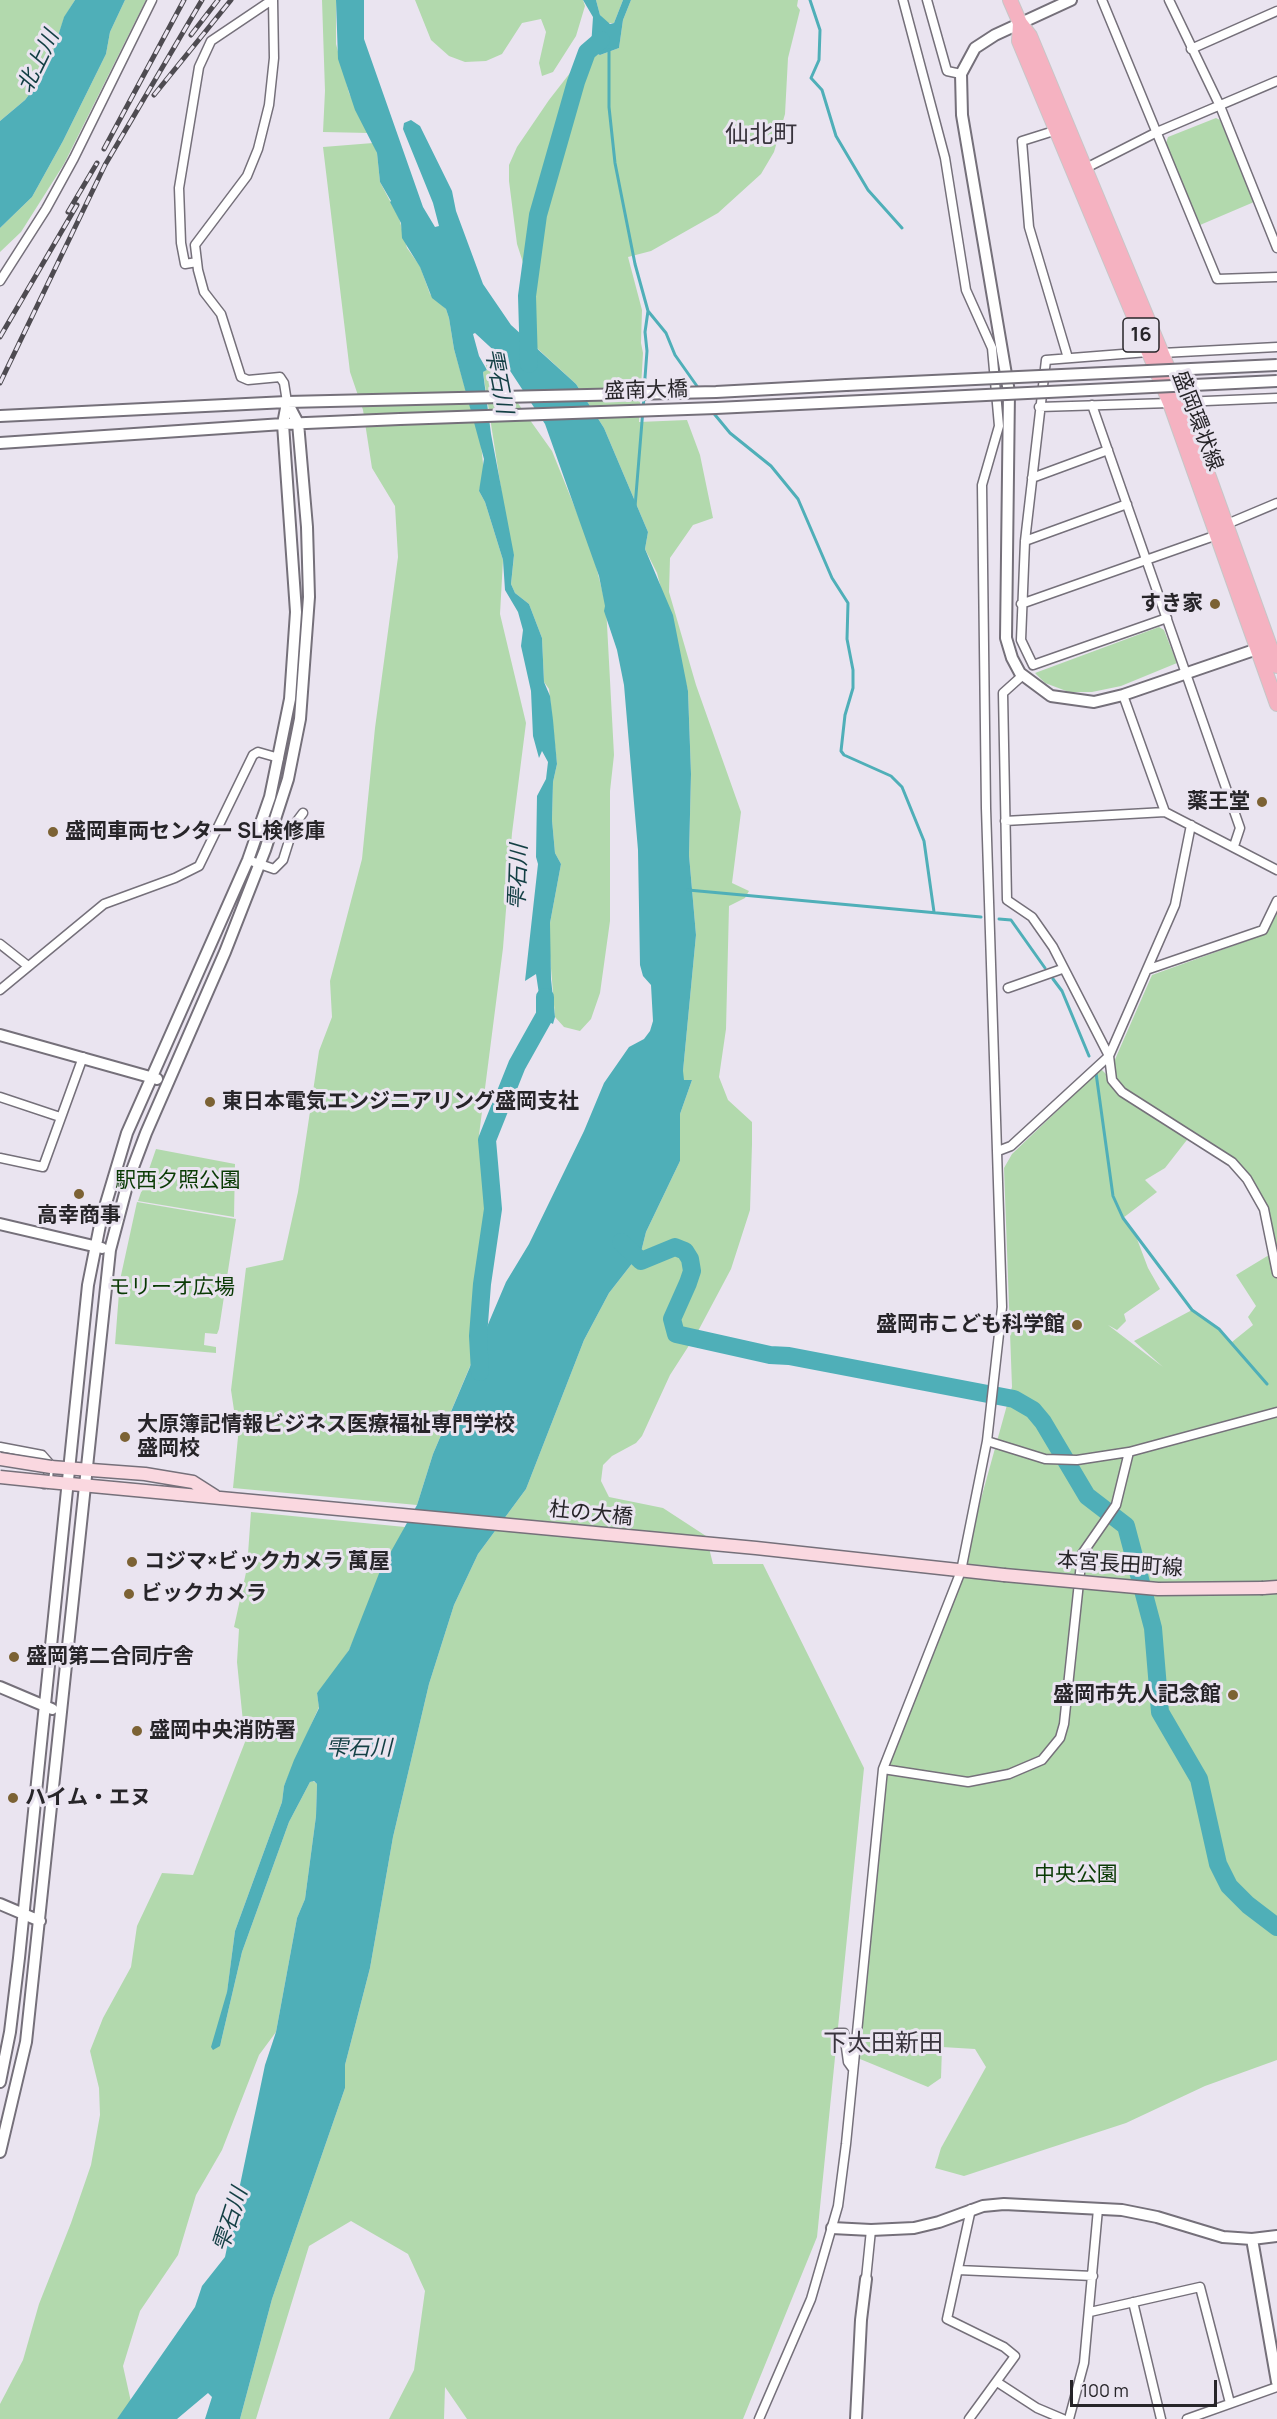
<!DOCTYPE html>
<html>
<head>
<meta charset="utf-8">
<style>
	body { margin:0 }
	#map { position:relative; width:1277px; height:2419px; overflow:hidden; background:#eae4f0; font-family:Manrope,sans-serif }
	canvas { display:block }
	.scale { position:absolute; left:1070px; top:2380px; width:147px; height:27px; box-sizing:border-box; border:3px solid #272529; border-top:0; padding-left:8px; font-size:18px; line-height:21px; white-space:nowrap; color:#272529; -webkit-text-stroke:4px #eae4f0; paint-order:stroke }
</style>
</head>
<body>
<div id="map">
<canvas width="1277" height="2419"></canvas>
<div class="scale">100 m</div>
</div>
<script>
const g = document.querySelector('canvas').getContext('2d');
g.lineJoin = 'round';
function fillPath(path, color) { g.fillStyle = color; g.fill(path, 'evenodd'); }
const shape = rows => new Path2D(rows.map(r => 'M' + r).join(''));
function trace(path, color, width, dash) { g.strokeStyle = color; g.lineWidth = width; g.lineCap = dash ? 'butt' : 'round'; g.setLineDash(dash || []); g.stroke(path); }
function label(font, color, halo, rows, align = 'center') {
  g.font = font + ' Manrope,"Noto Sans JP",sans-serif'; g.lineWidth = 6; g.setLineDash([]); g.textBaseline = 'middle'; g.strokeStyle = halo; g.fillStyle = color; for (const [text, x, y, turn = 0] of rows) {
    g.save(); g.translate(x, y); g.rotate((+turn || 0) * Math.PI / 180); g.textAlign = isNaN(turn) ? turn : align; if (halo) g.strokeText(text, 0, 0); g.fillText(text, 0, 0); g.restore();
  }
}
const green = shape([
	[0,0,75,0,64,18,51,58,34,88,25,100,0,121],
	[125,0,146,0,64,164,21,232,0,252,0,228,32,197,63,141,106,54,110,32],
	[322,0,336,0,336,44,349,93,369,133,323,132,325,91],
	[415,0,583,0,585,6,576,36,553,72,542,76,539,63,546,32,541,19,522,23,502,54,486,61,465,62,449,56,431,40],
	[596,0,623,0,614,23,607,23,600,15],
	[631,0,798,0,797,6,800,10,788,58,785,114,774,152,761,174,718,213,651,251,628,257,642,310,641,343,643,353,639,422,687,420,700,455,713,518,693,525,670,558,669,592,696,685,741,812,732,883,749,891,745,898,729,906,726,1029,719,1077,728,1100,752,1122,752,1144,750,1210,731,1269,697,1333,670,1375,642,1436,636,1443,612,1456,603,1465,601,1481,609,1497,663,1508,706,1536,713,1564,763,1564,864,1768,817,2237,743,2419,467,2419,445,2387,444,2419,389,2419,414,2370,425,2291,408,2254,351,2221,309,2246,256,2419,240,2419,272,2299,345,2088,345,2065,370,1968,393,1837,429,1684,454,1605,478,1554,526,1489,584,1340,609,1293,641,1252,646,1232,680,1161,680,1114,692,1080,683,1080,683,1071,696,935,689,855,691,774,688,691,657,573,645,549,648,532,604,428,576,384,526,338,524,297,527,275,517,244,509,181,509,165,517,147,549,100,584,55,588,65,589,55,592,52,600,55,619,48,623,20],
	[1216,118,1220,120,1254,202,1200,225,1166,143,1168,137],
	[373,143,377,153,380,182,399,218,407,248,420,266,430,294,446,309,449,318,454,349,481,444,484,473,479,491,485,502,503,560,500,614,526,723,512,833,503,948,479,1135,487,1216,480,1256,476,1352,433,1454,417,1505,233,1488,238,1437,231,1390,246,1268,283,1260,298,1192,319,1051,332,1017,330,981,362,859,375,728,398,557,395,506,372,468,363,410,350,372,323,147],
	[490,364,552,451,592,550,606,606,614,755,610,791,610,921,600,993,591,1019,580,1031,564,1027,555,1017,550,956,550,923,561,864,555,853,552,820,553,782,557,764,549,689,544,682,542,638,529,604,515,593,511,584,514,556,508,534,483,372,487,370,486,365],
	[1159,627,1164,630,1177,663,1121,686,1092,692,1069,692,1045,683,1035,673],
	[1277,913,1277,2060,1205,2086,1126,2123,964,2176,935,2168,941,2148,986,2067,975,2049,942,2047,941,2078,928,2087,860,2059,861,2041,858,2041,883,1769,961,1571,1012,1387,1004,1168,1012,1154,1101,1069,1112,1080,1113,1064,1152,975,1266,934],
	[1190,1136,1232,1162,1264,1209,1274,1252,1236,1275,1256,1306,1248,1317,1253,1325,1232,1342,1219,1329,1192,1310,1134,1341,1163,1367,1108,1325,1117,1330,1126,1321,1124,1314,1160,1289,1148,1268,1137,1239,1123,1218,1157,1192,1145,1180,1165,1168],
	[156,1149,235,1164,234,1217,138,1201],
	[137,1202,236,1219,219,1329,217,1334,205,1333,204,1345,216,1347,216,1353,115,1344,120,1280],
	[251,1512,405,1527,349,1650,329,1680,317,1693,319,1707,284,1786,282,1802,235,1931,220,2046,242,1952,289,1822,310,1782,313,1781,317,1784,316,1816,305,1899,297,1918,276,2032,259,2055,222,2150,196,2195,178,2255,140,2311,123,2366,131,2402,117,2419,0,2419,0,2404,23,2360,39,2304,71,2223,91,2165,100,2115,99,2088,90,2051,103,2018,131,1967,137,1926,162,1873,193,1875,245,1742,237,1662,239,1629,234,1627,247,1568]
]);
const water = shape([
	[75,0,125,0,110,32,106,54,63,141,32,197,0,228,0,121,25,100,34,88,51,58,64,17],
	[336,0,364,0,364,39,423,207,435,227,439,226,433,203,403,129,404,123,411,120,420,126,452,191,456,211,483,284,511,325,576,384,604,428,648,532,645,549,673,615,688,691,691,774,689,855,696,935,683,1071,684,1080,692,1080,680,1114,680,1161,646,1232,641,1252,609,1293,584,1340,526,1489,478,1554,454,1605,429,1684,393,1837,370,1968,345,2065,345,2088,272,2299,240,2419,205,2419,212,2397,208,2393,177,2419,117,2419,195,2307,202,2286,225,2257,265,2065,276,2032,297,1918,305,1899,316,1816,317,1784,314,1781,310,1782,289,1822,242,1952,220,2046,213,2050,211,2047,227,1992,235,1931,282,1802,284,1786,294,1760,319,1708,317,1693,349,1650,380,1571,417,1505,433,1454,506,1282,529,1244,584,1131,604,1083,629,1047,644,1039,650,1031,653,1021,651,985,643,976,640,965,638,850,624,685,617,650,604,611,605,606,599,576,545,424,501,357,475,333,473,334,479,356,487,370,483,372,491,434,514,555,511,584,515,593,529,604,542,638,544,682,550,696,553,720,557,764,553,782,552,820,555,853,561,864,550,923,551,979,555,1017,553,1024,538,1016,540,1001,536,974,525,981,538,864,536,857,537,796,546,779,548,762,542,751,539,758,533,736,531,691,521,646,523,630,518,612,505,590,503,560,485,502,479,491,484,459,454,349,449,318,446,309,432,298,420,267,402,238,401,223,390,202,391,201,380,182,377,153,355,110,338,59],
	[583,0,596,0,600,15,610,24,614,23,623,0,631,0,623,20,619,48,600,55,592,52,588,65,581,52,591,47,593,17]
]);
const stream = shape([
	[810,0,820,30,819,60,811,78,822,90,836,136,868,190,902,228],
	[609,50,609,107,615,163,635,264,648,311,666,333,675,355,699,389],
	[644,391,647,351,645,332,648,311],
	[711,410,730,433,771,466,798,499,832,578,848,603,847,639,853,670,853,688,845,715,841,751,844,755,891,776,902,787,924,841,934,912],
	[635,507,644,397],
	[688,890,981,917],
	[999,919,1011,920,1045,968],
	[1053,979,1062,991,1089,1056],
	[1096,1073,1113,1196,1123,1218,1192,1310,1219,1329,1267,1384]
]);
const river = shape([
	[529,364,527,296,538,215,576,82,587,52,601,40],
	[621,1242,641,1261,675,1247,685,1251,690,1259,692,1271,688,1283,672,1319,676,1334,770,1355,789,1356,1014,1399,1033,1410,1043,1422,1087,1496,1126,1526,1153,1628,1160,1712,1199,1779,1218,1864,1229,1886,1248,1905,1277,1927],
	[480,1372,478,1336,482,1284,493,1209,487,1140,517,1065,545,1015,545,997]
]);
const minor = shape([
	[273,0,274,58,269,105,258,149,247,176,195,245,198,270,204,292,221,314,241,377,248,380,280,377,284,383,287,402],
	[927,0,947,71,961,74],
	[1102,0,1217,279,1277,277],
	[1169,0,1220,106,1277,248],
	[1191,49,1277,11],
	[1057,130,1022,141,1029,227,1068,358],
	[1086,168,1157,132,1277,81],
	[197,262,185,264,181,243,179,188,199,67,211,41,272,0],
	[0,281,46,209,74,158,152,0],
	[1148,352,1046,360,1025,541,1021,640,1033,665,1167,618],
	[1162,353,1277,347],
	[1182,402,1277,398],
	[1092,405,1240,828,1234,846],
	[1039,407,1170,403],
	[1032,478,1108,450],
	[1227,524,1277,503],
	[1025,541,1127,504],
	[1021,604,1217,535],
	[1023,675,1003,693,1007,900,1032,917,1053,947,1109,1056,1112,1080,1122,1092,1232,1162,1247,1179,1264,1209,1277,1273],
	[1123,695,1165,812,1277,870],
	[1005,821,1165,812],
	[248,860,274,869,283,860,294,825,303,813],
	[0,944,28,966],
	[1149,969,1263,930,1277,901],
	[1008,988,1062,969],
	[0,990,104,904,175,878,199,866,253,755,258,752,279,758],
	[0,1097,60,1117],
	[998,1151,1011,1146,1109,1056,1175,905,1191,825],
	[0,1158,43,1167,83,1057],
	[987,1441,1045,1459,1077,1460,1129,1452],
	[0,1447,42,1455,49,1463,48,1482,44,1484],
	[883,1769,968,1782,1009,1774,1042,1760,1060,1738,1064,1724,1082,1554,1116,1505,1129,1452,1277,1412],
	[837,2033,844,2033,848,2062,853,2069],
	[958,2270,1093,2276],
	[866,2279,871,2230],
	[1133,2302,1161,2419],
	[1090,2312,1200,2287,1230,2403],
	[997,2382,1037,2408,1063,2419],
	[759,2419,811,2299,838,2206,846,2144,883,1769,961,1571,987,1441,1002,1307,986,808,982,485,999,426,992,348,966,290,945,158,903,0],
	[969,2419,1015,2356,1004,2347,947,2319,971,2209],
	[1069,2419,1084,2363,1098,2209],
	[1187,2419,1277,2387]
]);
const tertiary = shape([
	[1071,0,995,35,975,48,961,74,962,115,1009,392,1006,638,1012,658,1020,673,1051,696,1094,702,1123,695,1263,647],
	[0,416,287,402,716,392,846,385],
	[0,443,283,424,400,419],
	[0,1035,157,1079],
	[0,1224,102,1248],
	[0,1687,52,1709],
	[0,1904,40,1921],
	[0,2082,10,2032,19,1958,88,1285,101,1220,127,1133,248,860,270,797,290,699,296,612,283,424,287,403],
	[0,2152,26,2042,110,1250,129,1178,146,1133,225,952,265,850,288,779,300,719,309,597,307,527,298,423,287,402],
	[832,2228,871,2230,914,2228,939,2222,983,2206,1004,2204,1122,2210,1157,2217,1223,2237,1252,2239,1277,2236],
	[1252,2239,1277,2382],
	[856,2419,861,2320,866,2279]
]);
const secondary = shape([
	[51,1467,145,1474,193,1482,215,1496],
	[49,1482,756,1548,1004,1575],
	[1263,1588,1277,1587]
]);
const primary = shape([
	[1010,0,1020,23,1030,36,1182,402,1277,666],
	[1020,23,1019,41,1170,403,1277,704]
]);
const rail = shape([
	[191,35,218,0],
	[154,95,231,0],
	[104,149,184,0],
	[68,212,97,163],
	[0,337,77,205],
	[0,383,105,165,202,0]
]);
const tertiaryBridge = shape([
	[846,385,1277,365],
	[400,419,716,408,1277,381]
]);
const secondaryBridge = shape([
	[0,1459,51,1467],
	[0,1477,49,1482],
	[1004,1575,1158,1589,1263,1588]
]);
const markers = [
	[1215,604,6,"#7c6234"],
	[1262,802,6,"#7c6234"],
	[53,832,6,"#7c6234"],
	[210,1102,6,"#7c6234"],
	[79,1194,6,"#7c6234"],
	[1077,1325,6,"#7c6234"],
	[125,1437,6,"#7c6234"],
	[132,1562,6,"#7c6234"],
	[129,1594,6,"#7c6234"],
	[14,1657,6,"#7c6234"],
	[1233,1695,6,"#7c6234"],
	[137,1731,6,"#7c6234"],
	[13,1798,6,"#7c6234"]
];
const shields = [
	[1141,335,36]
];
const shieldNames = [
	["16",1141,335]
];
const streetNames = [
	["盛南大橋",646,391,-2],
	["盛岡環状線",1197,421,69],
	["杜の大橋",591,1514,6],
	["本宮長田町線",1120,1565,4]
];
const poiNames = [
	["すき家",1203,604,"right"],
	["薬王堂",1250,802,"right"],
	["盛岡車両センター SL検修庫",65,832],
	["東日本電気エンジニアリング盛岡支社",222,1102],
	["高幸商事",79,1216,"center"],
	["盛岡市こども科学館",1065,1325,"right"],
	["大原簿記情報ビジネス医療福祉専門学校",137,1425],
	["盛岡校",137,1449],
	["コジマ×ビックカメラ 萬屋",144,1562],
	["ビックカメラ",141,1594],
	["盛岡第二合同庁舎",26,1657],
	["盛岡市先人記念館",1221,1695,"right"],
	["盛岡中央消防署",149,1731],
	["ハイム・エヌ",25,1798]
];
const parkNames = [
	["駅西夕照公園",178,1181],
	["モリーオ広場",172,1288],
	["中央公園",1076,1875]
];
const waterNames = [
	["北上川",39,62,-64],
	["雫石川",498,381,79],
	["雫石川",519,877,-88],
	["雫石川",359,1749],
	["雫石川",231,2220,-72]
];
const quarterNames = [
	["仙北町",761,135],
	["下太田新田",883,2044]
];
fillPath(green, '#b2d9ad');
fillPath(water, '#4fafb8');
trace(stream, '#4fafb8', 3);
trace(river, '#4fafb8', 18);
trace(minor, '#75707a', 11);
trace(tertiary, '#75707a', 14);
trace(secondary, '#75707a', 15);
trace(primary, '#c7c6c7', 16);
trace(minor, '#fff', 8);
trace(tertiary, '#fff', 10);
trace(secondary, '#fad8e0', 12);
trace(primary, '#f5b2c1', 14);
trace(rail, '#4e4b51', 5);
trace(rail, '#eae4f0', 3, [9]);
trace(tertiaryBridge, '#75707a', 14, []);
trace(secondaryBridge, '#75707a', 15, []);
trace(tertiaryBridge, '#fff', 10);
trace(secondaryBridge, '#fad8e0', 12);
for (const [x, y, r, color] of markers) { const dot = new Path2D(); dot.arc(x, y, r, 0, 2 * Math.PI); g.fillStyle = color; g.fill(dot); trace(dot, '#eae4f0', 2); }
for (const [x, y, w] of shields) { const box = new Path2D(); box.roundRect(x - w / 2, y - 17, w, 34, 4.5); g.fillStyle = '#eae4f0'; g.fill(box); trace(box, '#272529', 1.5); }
label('bold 20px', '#272529', null, shieldNames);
label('21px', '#272529', '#eae4f0', streetNames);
label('bold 21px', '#272529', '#eae4f0', poiNames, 'left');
label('21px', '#093a04', '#eae4f0', parkNames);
label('italic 22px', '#133f44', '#eae4f0', waterNames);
label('24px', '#39343d', '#eae4f0', quarterNames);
</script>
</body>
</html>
